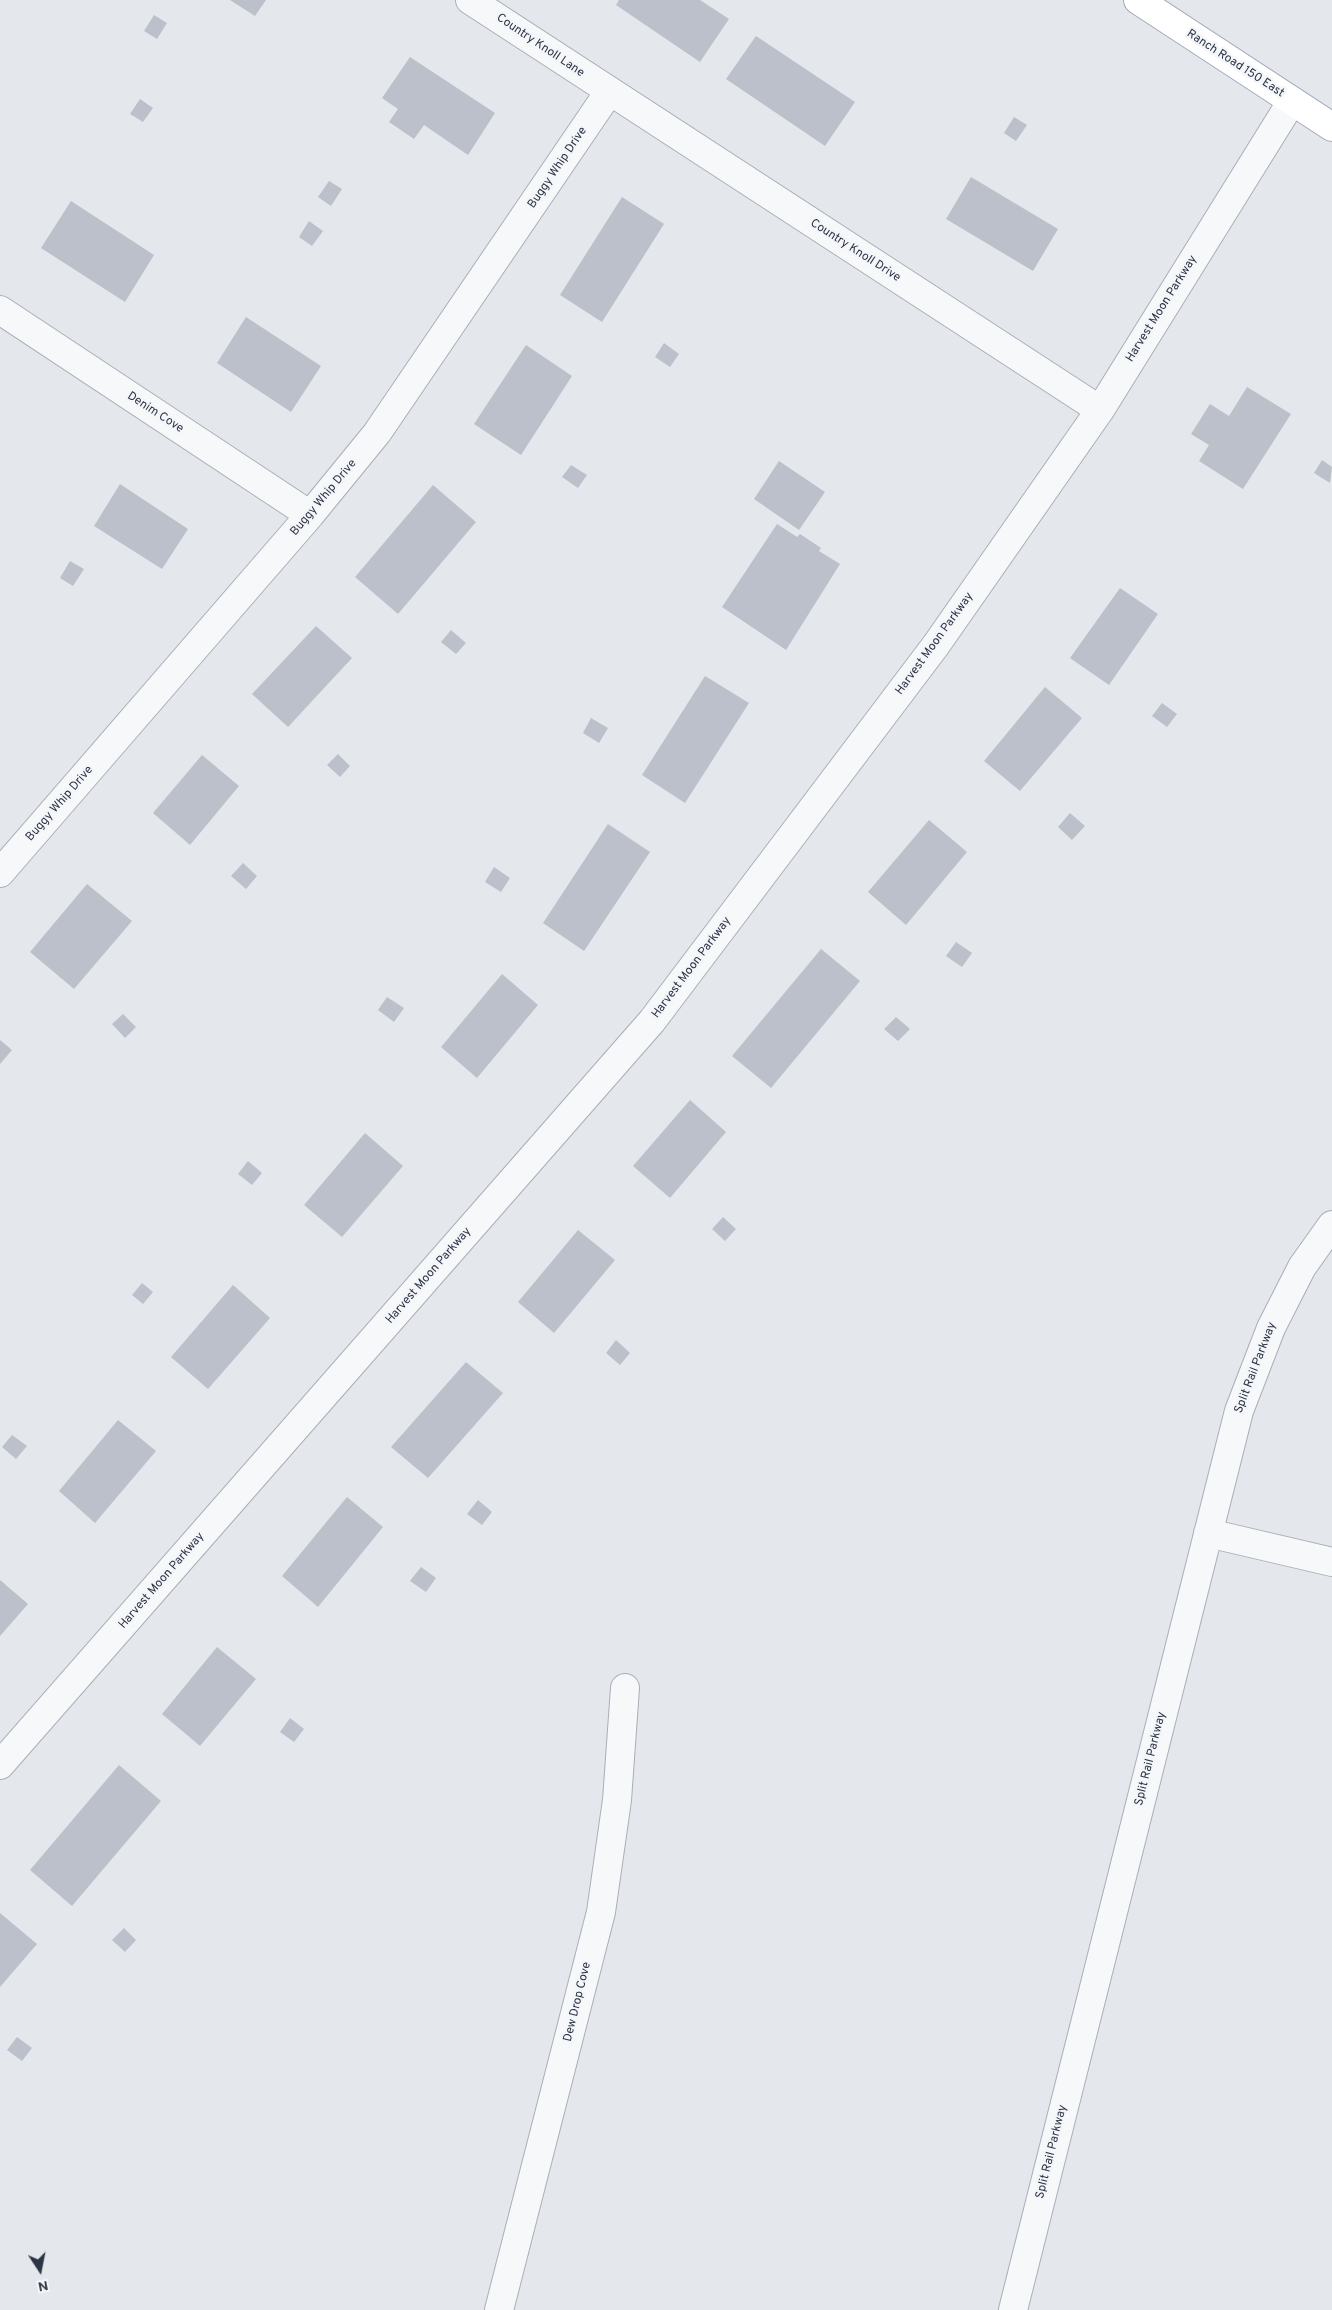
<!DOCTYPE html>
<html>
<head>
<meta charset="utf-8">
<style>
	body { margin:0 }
	#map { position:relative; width:1332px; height:2310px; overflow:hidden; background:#e4e7ec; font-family:Overpass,sans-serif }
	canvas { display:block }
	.north { position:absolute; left:15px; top:2245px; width:50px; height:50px; -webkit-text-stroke:4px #f4f6f9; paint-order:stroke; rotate:169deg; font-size:14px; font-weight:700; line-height:20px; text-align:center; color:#2b3445 }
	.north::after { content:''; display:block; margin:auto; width:18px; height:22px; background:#2b3445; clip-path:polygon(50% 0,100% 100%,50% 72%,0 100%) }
</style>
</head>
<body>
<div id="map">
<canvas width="1332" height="2310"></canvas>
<div class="north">N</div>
</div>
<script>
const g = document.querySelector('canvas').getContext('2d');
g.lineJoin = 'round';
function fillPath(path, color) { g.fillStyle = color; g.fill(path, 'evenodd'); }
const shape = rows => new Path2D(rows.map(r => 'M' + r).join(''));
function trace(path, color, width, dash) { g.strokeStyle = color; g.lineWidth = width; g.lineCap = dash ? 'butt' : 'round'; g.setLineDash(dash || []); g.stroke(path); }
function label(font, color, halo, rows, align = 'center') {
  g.font = font + ' Overpass,sans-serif'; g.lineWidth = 5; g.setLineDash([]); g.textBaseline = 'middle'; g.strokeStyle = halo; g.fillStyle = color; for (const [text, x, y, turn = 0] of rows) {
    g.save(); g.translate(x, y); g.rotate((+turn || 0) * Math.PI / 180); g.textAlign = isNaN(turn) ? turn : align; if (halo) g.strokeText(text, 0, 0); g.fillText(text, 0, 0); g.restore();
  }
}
const building = shape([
	[230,0,266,0,255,16],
	[619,0,700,0,729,19,700,62,616,5],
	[154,15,167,23,157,39,144,31],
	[756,36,855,102,825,146,726,79],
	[410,57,495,113,468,155,424,125,414,139,389,122,398,109,382,98],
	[140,99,153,108,143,122,130,114],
	[1014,117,1027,125,1016,141,1004,133],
	[971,177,1058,229,1033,271,946,219],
	[329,181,342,189,331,206,318,197],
	[622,197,664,224,602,322,560,295],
	[71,201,154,255,125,302,41,248],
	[309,221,323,231,312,246,299,237],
	[246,317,321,366,291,412,217,363],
	[664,343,679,354,670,367,655,357],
	[526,345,572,376,521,455,474,424],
	[1247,387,1291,414,1243,489,1199,461,1209,445,1191,434,1210,404,1229,416],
	[1322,460,1332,467,1330,483,1314,473],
	[779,461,825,492,799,530,754,499],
	[571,465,587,475,578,488,562,477],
	[120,484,188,529,162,569,94,526],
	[433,485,476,522,398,614,355,577],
	[777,524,797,537,800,534,821,548,819,551,840,564,786,650,722,607],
	[70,561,84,569,73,586,60,578],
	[1120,588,1158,614,1109,685,1070,658],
	[316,626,352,658,288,727,252,694],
	[451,630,466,643,456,654,441,642],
	[705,676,749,703,685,803,642,775],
	[1045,687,1082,718,1020,791,984,761],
	[1162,703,1177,714,1167,727,1152,716],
	[591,718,608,728,599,743,583,733],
	[338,754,350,766,340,777,327,765],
	[202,755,239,786,190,845,153,813],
	[1070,813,1085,826,1072,840,1058,827],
	[929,820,967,852,906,925,868,892],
	[608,824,650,852,584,951,543,923],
	[243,863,257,876,246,889,231,876],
	[494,867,510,878,501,892,485,882],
	[87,884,132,921,74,989,30,952],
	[956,942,972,953,962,967,946,956],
	[821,949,860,981,771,1088,732,1056],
	[502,974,538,1005,477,1078,441,1047],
	[387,997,404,1008,394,1022,378,1010],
	[123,1014,136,1027,125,1038,112,1024],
	[896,1017,910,1029,898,1041,884,1029],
	[0,1040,12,1050,0,1064],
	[690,1100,726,1132,670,1198,633,1166],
	[365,1133,403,1166,342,1237,304,1205],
	[248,1161,262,1173,252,1185,238,1174],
	[723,1217,736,1229,725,1241,712,1229],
	[578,1230,615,1260,554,1333,518,1302],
	[142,1283,153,1292,143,1304,132,1295],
	[233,1285,270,1318,208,1389,171,1357],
	[616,1340,630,1353,620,1365,606,1353],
	[466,1362,503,1393,428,1478,391,1447],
	[118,1420,156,1451,95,1523,59,1491],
	[12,1435,27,1446,16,1459,2,1447],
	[347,1497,383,1527,318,1607,282,1576],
	[478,1500,492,1512,482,1525,467,1514],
	[421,1567,436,1578,426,1592,410,1581],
	[0,1580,28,1604,0,1636],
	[217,1647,256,1679,200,1746,162,1714],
	[290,1718,304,1729,294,1742,280,1732],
	[119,1765,161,1801,72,1906,30,1870],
	[0,1913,37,1944,0,1987],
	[124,1928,136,1940,125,1952,112,1940],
	[17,2037,32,2048,22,2061,7,2050]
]);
const minor = shape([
	[470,0,1100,410],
	[0,310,310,515],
	[0,873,310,515,377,433,609,92],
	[1208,1533,1332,1562],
	[0,1765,652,1021,936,645,1100,410,1292,101],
	[499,2310,601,1912,617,1800,625,1688],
	[1013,2310,1239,1411,1271,1328,1302,1267,1332,1225]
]);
const major = shape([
	[1138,0,1332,127]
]);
const streetNames = [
	["Country Knoll Lane",540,46,34],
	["Ranch Road 150 East",1235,64,33],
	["Buggy Whip Drive",558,168,-56],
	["Country Knoll Drive",855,251,33],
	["Harvest Moon Parkway",1162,309,-58],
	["Denim Cove",155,413,33],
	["Buggy Whip Drive",324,498,-50],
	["Harvest Moon Parkway",935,644,-54],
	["Buggy Whip Drive",60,804,-49],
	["Harvest Moon Parkway",692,968,-53],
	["Harvest Moon Parkway",429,1276,-49],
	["Split Rail Parkway",1256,1368,-69],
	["Harvest Moon Parkway",162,1581,-49],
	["Split Rail Parkway",1151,1759,-76],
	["Dew Drop Cove",578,2002,-76],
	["Split Rail Parkway",1052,2152,-76]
];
fillPath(building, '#bbc0ca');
trace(minor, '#a9aeb7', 30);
trace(major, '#a3abb8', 30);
trace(minor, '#f7f8fa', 28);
trace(major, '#fff', 28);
label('12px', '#2b3445', '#f4f6f9', streetNames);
</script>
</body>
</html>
